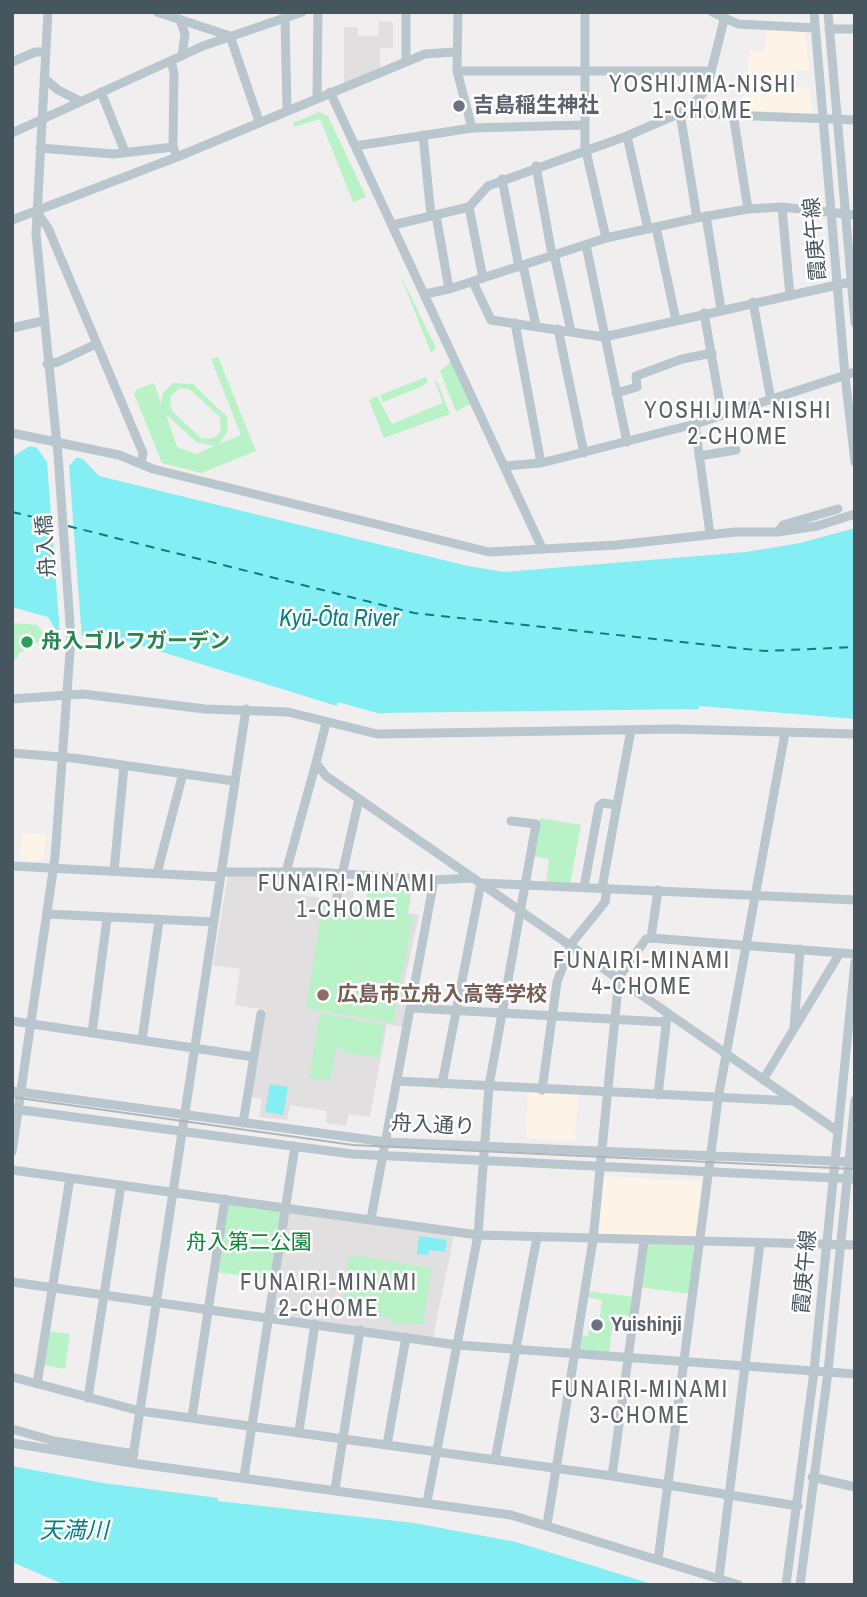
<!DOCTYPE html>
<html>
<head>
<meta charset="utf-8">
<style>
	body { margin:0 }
	#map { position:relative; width:867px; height:1597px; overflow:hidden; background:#f1eeef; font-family:"Archivo Narrow",sans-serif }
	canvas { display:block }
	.frame { position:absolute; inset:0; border:14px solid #45565e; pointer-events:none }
</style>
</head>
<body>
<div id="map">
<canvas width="867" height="1597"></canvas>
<div class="frame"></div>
</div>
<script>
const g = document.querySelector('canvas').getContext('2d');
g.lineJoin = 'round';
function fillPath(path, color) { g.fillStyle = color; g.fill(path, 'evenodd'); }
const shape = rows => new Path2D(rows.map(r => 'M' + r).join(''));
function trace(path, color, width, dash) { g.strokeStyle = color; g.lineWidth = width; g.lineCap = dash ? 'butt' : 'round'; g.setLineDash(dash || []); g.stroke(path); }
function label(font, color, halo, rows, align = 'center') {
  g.font = font + ' "Archivo Narrow","Noto Sans JP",sans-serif'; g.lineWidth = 5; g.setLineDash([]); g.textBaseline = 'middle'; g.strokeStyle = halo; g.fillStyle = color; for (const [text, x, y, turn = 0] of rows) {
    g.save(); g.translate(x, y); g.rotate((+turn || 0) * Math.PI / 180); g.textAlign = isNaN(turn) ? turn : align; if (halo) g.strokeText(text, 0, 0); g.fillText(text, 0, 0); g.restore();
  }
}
const commercial = shape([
	[767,27,805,30,809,71,793,69,790,85,810,88,812,116,741,113,750,50,764,52],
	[22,833,46,835,44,857,39,861,20,860],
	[528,1091,578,1094,575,1140,526,1138],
	[601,1176,705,1182,699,1237,597,1237]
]);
const education = shape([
	[379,21,393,22,393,48,380,48,380,72,344,85,344,27,358,27,358,36,378,36],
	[228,875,286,876,287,892,341,902,344,890,354,892,352,904,364,906,369,880,413,883,408,913,419,915,404,983,410,985,406,1028,387,1024,370,1117,349,1114,346,1126,326,1123,327,1111,290,1105,287,1120,259,1117,262,1099,251,1097,266,1010,235,1005,240,969,213,965],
	[289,1211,454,1235,433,1338,274,1314]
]);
const green = shape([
	[319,112,328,116,366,197,353,202,320,119,294,127,293,123],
	[400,274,436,348,431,353],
	[218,357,256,451,201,473,162,463,134,394,136,390,154,383,161,403,163,393,173,383,193,384,227,417,228,431,219,444,241,435,211,359],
	[180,388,189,389,220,417,221,429,217,436,210,439,201,438,172,411,170,397],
	[166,414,196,442,214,446,196,454,177,447],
	[452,361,472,403,456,412,440,371],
	[426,377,428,382,421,387,383,402,380,395],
	[437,381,450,414,384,438,369,400,377,396,392,424,443,403,435,382],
	[12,623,37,625,43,632,42,640,19,653,16,660,12,658],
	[540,818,581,825,570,884,546,883,549,859,534,856],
	[370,881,412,884,407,915,413,917,393,1023,306,1008,323,902,365,909],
	[320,1013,384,1025,379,1058,341,1052,341,1048,336,1047,330,1081,309,1078],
	[230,1203,279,1210,282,1213,272,1280,217,1272,226,1206],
	[649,1244,694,1244,690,1294,640,1287,646,1247],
	[349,1255,432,1268,423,1324,393,1324,389,1317,341,1311],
	[587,1291,634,1297,632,1316,614,1314,609,1353,581,1351,578,1348,580,1335,588,1336,589,1330,598,1330,602,1300,586,1297],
	[47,1331,70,1334,65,1369,42,1365]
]);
const water = shape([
	[30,446,83,459,99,476,468,566,504,572,746,552,800,543,855,528,855,719,699,706,699,709,377,713,338,702,337,706,94,631,89,637,56,630,48,617,12,607,12,457],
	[270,1084,288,1087,283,1115,265,1112],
	[419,1236,447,1240,445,1252,429,1250,428,1255,417,1254],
	[12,1466,103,1483,218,1498,218,1501,414,1523,516,1542,655,1585,65,1585,12,1562]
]);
const pier = shape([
	[36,447,78,456,69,466,82,639,60,635,47,462]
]);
const ferry = shape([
	[12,512,59,523],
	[68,526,414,613,765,651,855,647]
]);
const minor = shape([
	[157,12,230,36,259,121],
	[406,12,406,62],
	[458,12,457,71,472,128],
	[585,12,585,147,606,238],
	[712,12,738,24,815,28],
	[814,12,845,376,855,462],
	[828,12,855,323],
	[285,18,287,110],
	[180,19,185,34,182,56],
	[829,29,855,29],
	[171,61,174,73,173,147],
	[12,62,35,52,46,52],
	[457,71,710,71],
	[44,78,58,90,80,101],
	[101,92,125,152],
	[330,92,542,548],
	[317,97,318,12],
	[733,114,748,209],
	[12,133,203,46,302,12],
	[423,135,431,216],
	[627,136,648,229],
	[355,146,472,128,585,125],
	[40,148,114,154,173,147,177,157],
	[536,166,552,255],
	[502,179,519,267],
	[469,207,483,278],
	[782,207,790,296],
	[37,212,48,228,143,453,141,464],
	[436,215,449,289],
	[706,216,721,309],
	[697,218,680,113,855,120],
	[12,220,177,157,425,54,455,52],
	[393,225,469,207,488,186,627,136,680,113,698,99,707,88,724,20],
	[656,227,676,320],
	[586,245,627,442],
	[554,254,571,331],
	[523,265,536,326],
	[473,282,491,320,604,337,855,281],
	[425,294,449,289,606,238,697,218,748,209,782,207,855,215],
	[753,302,771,400],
	[704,313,722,415],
	[515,323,541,463],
	[12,328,43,321],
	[558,329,584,453],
	[47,364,58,362,96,344],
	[616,393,637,387,636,376,682,359,712,353],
	[695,424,710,534],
	[12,433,119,455,153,469,489,552,617,545,735,532,778,532,817,526,855,514],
	[699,456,736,450],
	[505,466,541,463,695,424,855,372],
	[778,532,783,525,838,509],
	[12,699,83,694,205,709,288,712,377,734,673,729,855,734],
	[326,723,316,763,326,776,836,1130],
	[12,753,73,758,234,781],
	[12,866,220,877],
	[114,871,124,766],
	[221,872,315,872,434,880,474,878],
	[286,872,316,763],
	[157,873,183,773],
	[584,887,599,806,603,803,617,805,631,730],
	[602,888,617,805],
	[337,897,359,799],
	[47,914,214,922],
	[651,938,658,890],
	[412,1008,664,1022],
	[12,1021,254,1057],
	[794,1028,800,949],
	[92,1033,107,919],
	[142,1040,159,921],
	[763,1080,840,953],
	[397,1081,793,1101],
	[442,1084,481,883,855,900],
	[542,1090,557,982,571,944,605,902,607,888],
	[12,1091,386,1142,855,1162],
	[658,1095,667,1017],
	[14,1109,352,1154,855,1179],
	[243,1123,261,1014],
	[12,1152,55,857,71,638,58,455,36,234,48,12],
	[12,1170,478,1235,855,1245],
	[371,1219,434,880],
	[12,1282,457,1345,855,1374],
	[12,1377,140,1411,612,1476,798,1506],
	[37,1384,70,1178],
	[88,1398,121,1185],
	[192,1417,225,1199],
	[12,1429,54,1441,134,1454],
	[299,1431,315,1324],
	[12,1443,132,1463,511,1515,739,1585],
	[387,1445,406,1337],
	[495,1460,537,1237],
	[132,1463,246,709],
	[612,1476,644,1241],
	[244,1477,295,1146],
	[812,1477,855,1487],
	[335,1489,360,1330],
	[427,1502,478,1235,489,1086,536,824,511,821],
	[547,1525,593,1240,619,977,646,939,651,938,855,954],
	[658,1560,718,1099,785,733],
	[719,1578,760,1243],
	[786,1585,814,1371,855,962],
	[800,1585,828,1372,855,1100]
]);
const tram = shape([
	[12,1097,353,1145,855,1169]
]);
const markers = [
	[459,106,7,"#6b7280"],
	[27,642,7,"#2e9e5b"],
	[323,995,7,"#8d6e63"],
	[597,1325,7,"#6b7280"]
];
const worshipNames = [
	["吉島稲生神社",473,106],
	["Yuishinji",611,1325]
];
const streetNames = [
	["霞庚午線",816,239,-95],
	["舟入橋",47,546,-94],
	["舟入通り",433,1126,3],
	["霞庚午線",806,1272,-85]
];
const leisureNames = [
	["舟入ゴルフガーデン",41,642]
];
const educationNames = [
	["広島市立舟入高等学校",337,995]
];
const parkNames = [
	["舟入第二公園",249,1243]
];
const neighbourhoodNames = [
	["YOSHIJIMA-NISHI",703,86],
	["1-CHOME",703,112],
	["YOSHIJIMA-NISHI",738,412],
	["2-CHOME",738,438],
	["FUNAIRI-MINAMI",347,885],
	["1-CHOME",347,911],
	["FUNAIRI-MINAMI",642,962],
	["4-CHOME",642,988],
	["FUNAIRI-MINAMI",329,1284],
	["2-CHOME",329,1310],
	["FUNAIRI-MINAMI",640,1391],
	["3-CHOME",640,1417]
];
const waterNames = [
	["Kyū-Ōta River",339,620],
	["天満川",74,1532]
];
fillPath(commercial, '#fdf3e7');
fillPath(education, '#e2dfe1');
fillPath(green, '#b9f2c6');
fillPath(water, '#83eef3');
fillPath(pier, '#f1eeef');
trace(ferry, '#067e83', 2, [9, 7]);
trace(minor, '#b9c6cd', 9);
trace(tram, '#b0b5ba', 2);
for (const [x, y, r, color] of markers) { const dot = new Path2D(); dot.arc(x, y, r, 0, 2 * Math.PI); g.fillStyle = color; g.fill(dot); trace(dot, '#fff', 2.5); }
label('bold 21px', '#5b616d', '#fff', worshipNames, 'left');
label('21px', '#45565e', '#fff', streetNames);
label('bold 21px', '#27864d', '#fff', leisureNames, 'left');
label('bold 21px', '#785e54', '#fff', educationNames, 'left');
label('21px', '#108537', '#fff', parkNames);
g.letterSpacing = '2px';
label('23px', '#5b6064', '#fff', neighbourhoodNames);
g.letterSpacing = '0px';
label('italic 23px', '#067e83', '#fff', waterNames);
</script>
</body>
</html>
